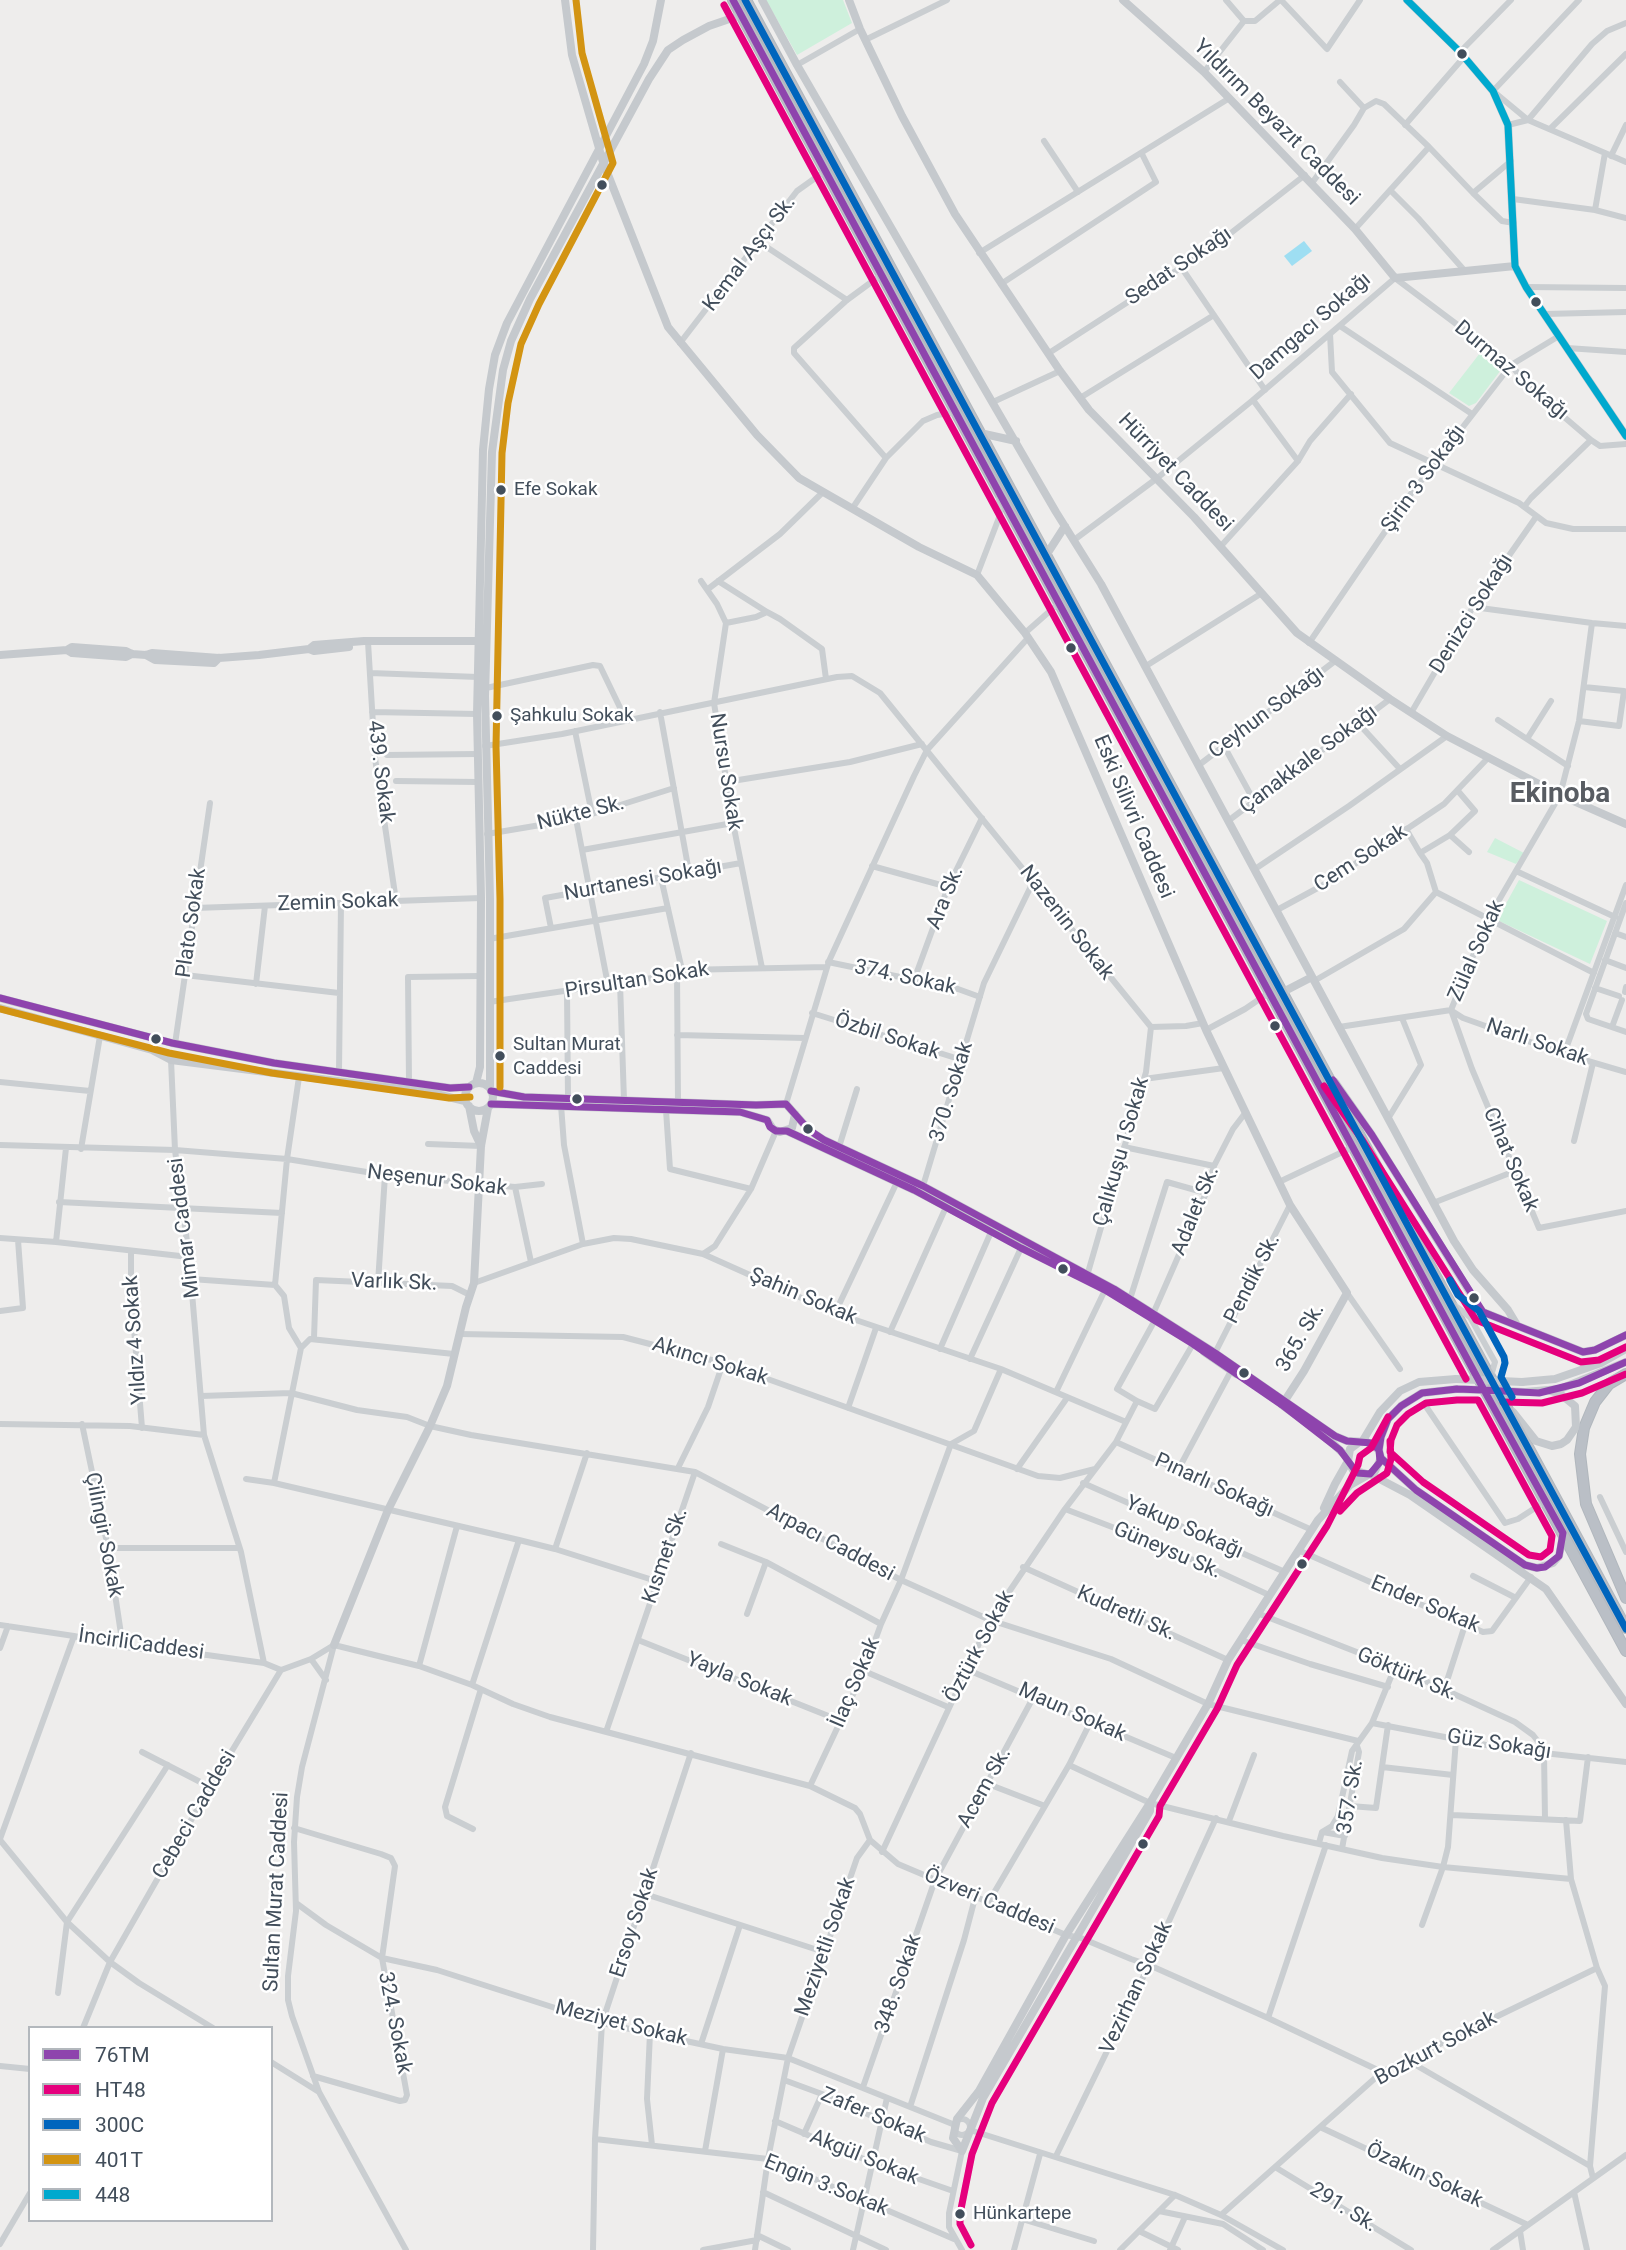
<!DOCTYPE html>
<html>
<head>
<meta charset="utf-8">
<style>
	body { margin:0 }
	#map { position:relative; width:1626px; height:2250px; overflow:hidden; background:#eeedec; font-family:Roboto,sans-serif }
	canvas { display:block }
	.legend { position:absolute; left:28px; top:2026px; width:245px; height:196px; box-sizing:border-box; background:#fff; border:2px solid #b3b8bd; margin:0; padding:9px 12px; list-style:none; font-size:21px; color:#424e5b }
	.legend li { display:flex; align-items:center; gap:14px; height:35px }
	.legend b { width:35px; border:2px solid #b3b8bd }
</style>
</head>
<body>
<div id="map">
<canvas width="1626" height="2250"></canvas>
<ul class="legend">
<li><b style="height:9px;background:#8e44ad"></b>76TM</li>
<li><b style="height:9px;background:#e5007d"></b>HT48</li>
<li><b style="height:9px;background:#0065bd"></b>300C</li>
<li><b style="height:9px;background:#d39412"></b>401T</li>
<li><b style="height:9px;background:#00a9ce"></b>448</li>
</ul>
</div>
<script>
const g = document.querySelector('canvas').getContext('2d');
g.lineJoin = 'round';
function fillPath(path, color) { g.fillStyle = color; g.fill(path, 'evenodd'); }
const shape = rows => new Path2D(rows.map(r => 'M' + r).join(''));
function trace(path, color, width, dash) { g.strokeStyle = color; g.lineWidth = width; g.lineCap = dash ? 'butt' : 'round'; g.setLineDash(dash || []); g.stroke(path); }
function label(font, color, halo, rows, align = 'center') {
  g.font = font + ' Roboto,sans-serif'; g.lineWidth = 5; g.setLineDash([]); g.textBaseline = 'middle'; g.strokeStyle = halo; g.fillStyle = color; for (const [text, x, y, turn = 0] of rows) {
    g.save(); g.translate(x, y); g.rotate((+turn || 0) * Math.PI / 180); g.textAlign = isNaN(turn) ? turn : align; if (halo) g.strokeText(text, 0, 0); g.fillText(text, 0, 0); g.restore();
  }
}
const green = shape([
	[766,0,843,0,852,23,797,55],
	[1485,351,1504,366,1476,403,1469,406,1449,393,1480,353],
	[1495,838,1524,853,1516,864,1487,852],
	[1519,880,1607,921,1590,964,1497,920]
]);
const water = shape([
	[1304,241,1312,251,1292,266,1284,256]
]);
const minor = shape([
	[1226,0,1244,21],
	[1281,0,1327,49,1360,0],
	[1579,0,1493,91,1528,120,1592,44,1607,31,1626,23],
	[1244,21,1255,21,1280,0],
	[865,40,947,0],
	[1460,52,1511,0],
	[797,65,860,29],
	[1204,72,1244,21],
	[1364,108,1376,101,1384,104,1429,147,1473,193,1511,161],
	[1405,125,1464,57],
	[1508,125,1528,120,1626,162],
	[1550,129,1626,54],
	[1044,141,1078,192],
	[1611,156,1626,125],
	[1312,183,1354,125,1364,108,1340,82],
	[1390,190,1418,218,1464,270],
	[1473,193,1502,221,1514,223],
	[1513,199,1595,210,1626,218],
	[1595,210,1605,153],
	[1355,229,1429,147],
	[759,242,847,300],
	[979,253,1228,99],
	[1181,267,1265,390],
	[881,275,847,300,794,348,794,353,886,458],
	[1001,284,1156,182,1142,154],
	[1526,287,1626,288],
	[1545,314,1626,312],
	[1340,326,1472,414],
	[1330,334,1332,372,1390,443,1519,503,1546,523,1573,529,1626,529],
	[680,343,797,191,825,171],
	[1567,348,1626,352],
	[1049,353,1213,247,1305,175],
	[1080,398,1214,315],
	[1253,400,1298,461],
	[993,402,1060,371],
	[1524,507,1531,498,1591,440,1600,446,1626,444],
	[852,509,886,458,923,421,937,415,956,412],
	[1074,540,1156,479,1253,400,1395,278,1511,365,1529,387,1591,440],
	[1221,546,1298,461,1310,441,1351,394],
	[977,575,1000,515,999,497],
	[701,581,717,604,726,623,714,703,733,823,762,968],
	[718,581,767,612],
	[708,589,780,534,823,492],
	[1473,607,1592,623,1626,626],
	[726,623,756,617,767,612,780,619,822,649,826,679],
	[1025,633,1059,603],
	[368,642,375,758,396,901],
	[1309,643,1410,495,1511,365,1559,336],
	[1146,666,1262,593],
	[370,673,478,677],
	[486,688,593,665,600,666,626,720],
	[372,712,477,714],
	[660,712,689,872],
	[1411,713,1473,607,1536,517],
	[1498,720,1568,766],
	[1579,721,1619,726,1624,691,1584,687],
	[1358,723,1400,769],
	[575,731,592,814],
	[1527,739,1551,701],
	[485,746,562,734,837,677,852,676,880,693,1151,1027],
	[1224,746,1254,801],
	[387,755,477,754],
	[1199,765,1335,661],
	[396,781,478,782],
	[726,782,850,762,922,744],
	[576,819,608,985],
	[1228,821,1390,699],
	[1406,829,1420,853],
	[487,834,576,819,674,788],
	[1450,835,1475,811,1458,791],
	[582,850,733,823],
	[872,866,948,887],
	[1255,869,1349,806,1447,736],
	[1516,871,1615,917],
	[661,878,682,970],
	[1436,892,1594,973],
	[1436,892,1427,863,1420,853,1450,835,1469,852],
	[1626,903,1586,1014,1588,1019,1626,1032],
	[195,908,481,898],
	[1277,910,1325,884,1444,804,1487,759],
	[551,928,545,898,741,863],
	[1615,933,1626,937],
	[489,939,668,908],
	[1605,960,1626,968],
	[828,962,958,989,980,997],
	[677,972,678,1102],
	[185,975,339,993],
	[914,980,948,887,982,818],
	[1314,981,1404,929,1436,892],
	[620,983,624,1100],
	[256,984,265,906],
	[1595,988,1619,996],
	[567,992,568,1098],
	[1625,992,1626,987],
	[489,1002,659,977,682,970,827,967],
	[1451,1010,1488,919,1560,795,1579,721,1592,623],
	[1451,1010,1472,1069,1539,1228,1626,1211],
	[1452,1011,1463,1018,1564,1054,1626,1072],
	[812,1013,962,1060],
	[1151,1027,1186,1026,1203,1023],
	[1339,1027,1451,1010],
	[1612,1027,1622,1000],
	[1206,1030,1245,1009,1270,992],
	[677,1035,805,1038],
	[175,1044,210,803],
	[1564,1054,1626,885],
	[171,1060,175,1150,189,1257,204,1435,241,1552,264,1663],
	[339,1071,341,903],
	[299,1077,287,1159,275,1285,284,1296,289,1328,301,1348],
	[1144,1079,1224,1068],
	[0,1082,90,1091],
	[409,1082,408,977,480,976],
	[786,1104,829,961,914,776,927,750,1028,638],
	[561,1105,564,1145,583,1244],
	[666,1110,670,1169,751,1189],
	[1389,1117,1421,1065,1402,1018],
	[1574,1141,1593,1063],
	[428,1144,481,1146],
	[0,1145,175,1150,287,1159,385,1175,515,1187,531,1262],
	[839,1147,857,1089],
	[1124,1147,1214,1166],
	[81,1149,100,1036],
	[1279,1182,1353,1147],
	[923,1186,984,983,1033,882],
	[515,1187,542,1184],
	[59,1202,282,1213],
	[1433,1203,1515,1171],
	[0,1238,56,1242,189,1257],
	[56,1242,66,1148],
	[131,1252,131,1291,142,1428],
	[703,1254,715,1246,751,1189,776,1131],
	[1087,1276,1146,1072,1151,1027],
	[191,1279,275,1285],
	[378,1283,385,1175],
	[474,1283,583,1244,614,1238,631,1239,703,1254,835,1313,1001,1369,1126,1422],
	[1347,1293,1400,1369],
	[1130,1299,1167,1182,1206,1193],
	[1454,1305,1470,1317,1495,1362,1491,1376],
	[0,1311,23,1308,18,1240],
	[835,1313,897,1182],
	[1153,1314,1206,1193,1214,1166,1233,1129,1246,1112],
	[890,1332,946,1207],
	[460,1334,623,1337,723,1363,1038,1476,1060,1478,1095,1469],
	[314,1338,316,1280,452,1286,470,1295],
	[940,1349,991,1232],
	[1215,1353,1290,1205],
	[970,1359,1021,1248],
	[1056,1392,1105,1290],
	[201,1396,291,1393,357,1410,407,1417,430,1426,471,1435,695,1472,901,1580,990,1620,1111,1659,1208,1704,1358,1741],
	[1137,1401,1155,1409,1193,1344],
	[1425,1405,1505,1523,1518,1519,1546,1501],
	[848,1408,876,1328],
	[0,1424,130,1426,204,1435],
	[82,1424,108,1548,123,1647],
	[1116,1442,1312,1530],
	[678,1468,708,1407,723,1363],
	[1017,1469,1067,1398],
	[1178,1470,1231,1371],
	[246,1479,274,1483,519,1540,472,1685,419,1666],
	[274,1483,301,1348,310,1339,454,1354],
	[1083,1483,1285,1572],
	[1600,1497,1626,1552],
	[1065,1509,1167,1548,1269,1595],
	[519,1540,555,1549,587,1453],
	[721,1544,766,1562,747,1614],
	[108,1548,239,1548],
	[555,1549,656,1581],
	[1298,1550,1483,1632,1492,1631,1531,1577],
	[766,1562,881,1624],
	[1023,1567,1228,1660],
	[1473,1576,1516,1598],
	[1257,1613,1395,1667,1515,1722,1533,1735,1547,1753],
	[0,1625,74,1636,123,1647,207,1655,264,1663,281,1670],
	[638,1640,841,1721],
	[1241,1640,1310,1664,1388,1687],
	[334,1645,302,1767,297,1797,294,1842,296,1911,288,1976,288,2000,292,2016,319,2092,406,2250],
	[0,1648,8,1626],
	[311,1659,326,1680],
	[281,1670,311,1659,334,1645,419,1666,457,1526],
	[968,1670,1176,1758],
	[864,1671,948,1707],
	[472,1685,513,1704,550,1717,810,1786,855,1808,860,1814,870,1840,898,1864,1066,1935,1081,1938,1131,1959,1149,1965,1268,2018,1382,2072],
	[1444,1690,1465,1625],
	[1372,1723,1507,1749,1626,1762],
	[606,1732,695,1472],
	[142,1752,210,1787],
	[1544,1753,1545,1819],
	[1069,1765,1150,1803,1283,1836,1382,1858,1443,1867,1571,1879],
	[1382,1767,1453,1775],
	[988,1784,1045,1806,1069,1765,1091,1721],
	[810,1786,864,1671,881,1624,901,1580,951,1444,974,1431,1001,1369],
	[1350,1806,1376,1808,1388,1725],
	[1452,1815,1580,1821,1588,1757],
	[1229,1821,1254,1755],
	[294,1828,381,1854,391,1858,395,1866,382,1958,407,2095,405,2100,400,2101,313,2076],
	[473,1829,447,1816,445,1807,481,1689],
	[1323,1832,1345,1836],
	[0,1839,74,1636],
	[0,1840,67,1922,110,1962,139,1983,213,2028],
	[1319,1843,1322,1832,1332,1826,1338,1816,1352,1751,1372,1723,1395,1667],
	[1342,1849,1359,1752,1357,1746],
	[882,1852,990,1620,1065,1509,1116,1442,1137,1401,1117,1389,1155,1320],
	[645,1894,824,1952],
	[296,1903,326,1925,382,1958,437,1970,602,2023,723,2049,788,2058,955,2125],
	[988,1903,1045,1806],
	[1422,1925,1443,1867,1448,1847,1456,1739],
	[58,1993,67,1922,168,1765],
	[1268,2018,1326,1845],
	[83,2028,110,1962,210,1787,281,1670],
	[650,2033,647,2099,652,2145],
	[701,2044,740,1925],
	[1407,2060,1590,2166],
	[271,2062,319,2092],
	[0,2066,30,2069],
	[784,2080,822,2094,931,2142,962,2151,949,2213,949,2227,962,2250],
	[863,2087,935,1880,1034,1696],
	[910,2107,964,1940,975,1898],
	'954 2127a8 8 0 1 1 16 0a8 8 0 1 1-16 0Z',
	[775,2121,873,2163,953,2191],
	[1320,2127,1528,2225],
	[970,2130,1175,2195,1221,2215,1283,2250],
	[804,2134,822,2094],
	[595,2139,768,2159,954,2239],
	[705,2151,723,2049],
	[1056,2156,1149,1965,1216,1818],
	[1275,2167,1411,2250],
	[1593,2178,1590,2166,1605,1986,1597,1968],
	[763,2192,886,2250],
	[1574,2192,1587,2250],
	[1159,2211,1223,2224,1263,2250],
	[1221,2215,1382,2072,1597,1968,1571,1879,1566,1820],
	[1022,2219,1094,2241],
	[1139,2231,1178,2250],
	[1520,2231,1523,2250],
	[757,2235,788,2250],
	[0,2244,30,2193],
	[593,2250,595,2139,602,2023,691,1753],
	[703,2250,757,2240],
	[755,2250,768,2159,788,2058,857,1858,870,1840],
	[853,2250,887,2098],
	[1014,2250,1040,2154],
	[1120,2250,1175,2195],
	[1170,2250,1185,2217],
	[1493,2250,1626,2155]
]);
const major = shape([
	[565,0,572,55,603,162,668,327,757,435,799,478,919,547,977,575,1025,633,1051,672,1206,1030,1290,1205,1347,1293,1304,1371,1282,1405],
	[762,0,797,65,919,276,1056,512,1101,584,1454,1241,1473,1270,1508,1310,1517,1325],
	[849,0,860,29,902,116,955,214,1060,371,1089,410,1194,517,1297,633,1390,699,1447,736,1560,795,1626,824],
	[1123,0,1204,72,1355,229,1395,278,1515,266],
	[1407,0,1460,52,1493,91,1508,125,1515,266,1526,287,1626,436],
	[980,433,1016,441],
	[1047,554,1065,526],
	[309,649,314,651,349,647],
	[67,650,72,653,126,657,132,654],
	[0,655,67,650,72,647,126,651,132,654,146,655,152,653,219,658,259,655,309,649,314,645,364,641,481,641],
	[146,655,155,660,214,663,219,658],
	[1283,992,1312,977],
	[0,998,172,1043,274,1063,450,1088,469,1087],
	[0,1008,152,1050,171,1060,432,1093,465,1101],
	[1335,1082,1372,1135,1479,1307,1483,1312,1583,1352,1595,1350,1626,1335],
	[476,1083,480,1067,481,898,477,714,483,450,489,389,495,355,507,323,644,64,653,41,661,0],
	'465 1097a14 14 0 1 1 28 0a14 14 0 1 1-28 0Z',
	[490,1087,490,899,485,696,492,452,503,370,511,341,530,299,649,79,668,50,683,40,709,26,741,15],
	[491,1091,524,1097,756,1105,786,1104,809,1130,824,1140,923,1186,1114,1289,1215,1353,1335,1436,1347,1441,1367,1442,1379,1450],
	[491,1104,740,1112,767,1120,773,1129,780,1132,792,1128,795,1114],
	[469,1106,474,1131,481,1146],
	[787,1131,914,1190,1076,1275],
	[1204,1352,1236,1374],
	[1522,1382,1555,1379,1601,1363,1626,1349],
	[1457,1389,1422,1393,1401,1406,1388,1419,1381,1437,1379,1450,1381,1458,1416,1490,1525,1565,1537,1568,1553,1563,1559,1556,1563,1536],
	[1525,1392,1560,1389,1626,1362],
	[1282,1405,1326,1437,1348,1458],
	[1513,1412,1536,1441,1552,1446,1561,1444,1567,1440,1576,1427,1575,1406,1559,1393,1551,1391],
	[1362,1442,1380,1412,1400,1391,1419,1382,1456,1379],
	[1358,1443,1350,1449,1348,1461,1353,1470,1367,1474],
	[1370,1474,1410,1495,1546,1589,1626,1704],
	[1324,1508,1335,1484,1348,1461],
	[334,1645,388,1510,430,1426,447,1386,466,1307,474,1283,481,1146,488,1108],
	[1150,1803,1150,1811,983,2098,962,2151,953,2138,957,2119,979,2091,1066,1935,1150,1803,1208,1704,1228,1660,1318,1520,1350,1485,1375,1471,1381,1458]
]);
const highway = shape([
	[733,0,1626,1651],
	[746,0,1626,1628],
	[1626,1374,1609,1384,1595,1402,1584,1428,1580,1454,1586,1504,1626,1598]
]);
const majorBridge = shape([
	[1456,1379,1522,1382],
	[1457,1389,1525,1392]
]);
const bus1 = shape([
	[733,0,1484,1390],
	[0,998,172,1043,274,1063,450,1088,469,1087],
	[1333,1080,1372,1135,1483,1312,1583,1352,1595,1350,1626,1335],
	[491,1091,524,1097,756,1105,786,1104,809,1130,824,1140,923,1186,1114,1289,1215,1353,1335,1436,1347,1441,1372,1443,1379,1450,1380,1462,1370,1474,1357,1473,1340,1450,1282,1405,1193,1344,1105,1290,1021,1248,914,1190,787,1131,776,1131,770,1127,767,1120,740,1112,491,1104],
	[1457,1389,1484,1390,1563,1533,1559,1556,1545,1567,1537,1568,1525,1565,1416,1490,1381,1458,1379,1450,1381,1437,1388,1419,1401,1406,1422,1393,1457,1389],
	[1484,1390,1539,1393,1579,1383,1626,1362]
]);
const bus2 = shape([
	[724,5,1466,1379],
	[1324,1086,1363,1141,1476,1320,1581,1362,1599,1360,1626,1347],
	[1457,1400,1478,1400,1552,1536,1550,1550,1541,1557,1529,1555,1423,1482,1390,1452,1391,1440,1397,1425,1408,1414,1426,1403,1457,1400],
	[1503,1402,1542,1403,1582,1393,1626,1374],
	[1340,1511,1357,1493,1387,1473,1391,1459,1390,1441],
	[971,2245,960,2224,960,2214,972,2154,992,2103,1159,1816,1160,1806,1217,1709,1237,1665,1327,1526,1358,1465,1360,1456,1371,1448,1388,1417]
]);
const bus3 = shape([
	[745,0,1626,1629],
	[1450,1280,1458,1295,1479,1311,1504,1357,1505,1363,1501,1377,1512,1397]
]);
const bus4 = shape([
	[0,1009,169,1053,272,1073,449,1098,470,1097],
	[500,1087,500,899,496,746,502,453,508,403,521,344,539,304,613,163,582,53,576,0]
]);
const bus5 = shape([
	[1407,0,1460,52,1493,91,1508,125,1515,266,1526,287,1626,436]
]);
const markers = [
	[1462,54,6,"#424e5b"],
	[602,185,6,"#424e5b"],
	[1536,302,6,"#424e5b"],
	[501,490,6,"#424e5b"],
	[1071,648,6,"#424e5b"],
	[497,716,6,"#424e5b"],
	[1275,1026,6,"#424e5b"],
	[156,1039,6,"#424e5b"],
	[500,1056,6,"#424e5b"],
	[577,1099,6,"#424e5b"],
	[808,1129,6,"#424e5b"],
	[1063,1269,6,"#424e5b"],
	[1474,1298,6,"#424e5b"],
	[1244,1373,6,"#424e5b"],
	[1302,1564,6,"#424e5b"],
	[1143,1844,6,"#424e5b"],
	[960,2214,6,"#424e5b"]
];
const busNames = [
	["Efe Sokak",514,490],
	["Şahkulu Sokak",510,716],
	["Sultan Murat",513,1045],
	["Caddesi",513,1069],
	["Hünkartepe",973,2214]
];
const streetNames = [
	["Yıldırım Beyazıt Caddesi",1276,123,45],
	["Kemal Aşçı Sk.",750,254,-53],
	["Sedat Sokağı",1179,267,-34],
	["Damgacı Sokağı",1311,327,-41],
	["Durmaz Sokağı",1511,371,40],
	["Hürriyet Caddesi",1175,473,46],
	["Şirin 3 Sokağı",1424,479,-54],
	["Denizci Sokağı",1472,614,-58],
	["Ceyhun Sokağı",1267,713,-37],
	["Çanakkale Sokağı",1309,760,-37],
	["439. Sokak",380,772,83],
	["Nursu Sokak",725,772,81],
	["Nükte Sk.",581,814,-14],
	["Eski Silivri Caddesi",1133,817,67],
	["Cem Sokak",1361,859,-33],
	["Nurtanesi Sokağı",643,881,-10],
	["Ara Sk.",946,898,-68],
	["Zemin Sokak",338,903,-2],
	["Plato Sokak",192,923,-82],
	["Nazenin Sokak",1066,923,52],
	["Zülal Sokak",1477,951,-66],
	["374. Sokak",905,978,12],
	["Pirsultan Sokak",637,981,-9],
	["Özbil Sokak",887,1037,18],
	["Narlı Sokak",1537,1043,19],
	["370. Sokak",952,1092,-73],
	["Çalıkuşu 1Sokak",1122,1152,-74],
	["Cihat Sokak",1510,1160,67],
	["Neşenur Sokak",437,1181,7],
	["Adalet Sk.",1196,1211,-68],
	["Mimar Caddesi",185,1228,-97],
	["Pendik Sk.",1253,1279,-63],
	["Varlık Sk.",394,1283,2],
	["Şahin Sokak",803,1297,23],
	["365. Sk.",1301,1338,-60],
	["Yıldız 4 Sokak",136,1340,-94],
	["Akıncı Sokak",710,1362,17],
	["Pınarlı Sokağı",1214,1486,24],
	["Yakup Sokağı",1184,1528,24],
	["Çilingir Sokak",103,1535,79],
	["Arpacı Caddesi",830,1543,28],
	["Güneysu Sk.",1167,1551,23],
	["Kısmet Sk.",666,1556,-71],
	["Ender Sokak",1425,1605,23],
	["Kudretli Sk.",1126,1614,24],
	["İncirliCaddesi",141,1645,8],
	["Öztürk Sokak",980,1647,-62],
	["Göktürk Sk.",1407,1675,23],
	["Yayla Sokak",739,1680,22],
	["İlaç Sokak",856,1683,-67],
	["Maun Sokak",1072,1713,24],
	["Güz Sokağı",1499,1745,9],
	["Acem Sk.",985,1788,-61],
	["357. Sk.",1351,1797,-81],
	["Cebeci Caddesi",195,1815,-60],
	["Sultan Murat Caddesi",277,1892,-87],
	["Özveri Caddesi",989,1902,23],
	["Ersoy Sokak",635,1923,-72],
	["Meziyetli Sokak",826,1947,-71],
	["348. Sokak",899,1984,-71],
	["Vezirhan Sokak",1137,1988,-65],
	["324. Sokak",394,2023,79],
	["Meziyet Sokak",621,2024,14],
	["Bozkurt Sokak",1436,2049,-28],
	["Zafer Sokak",873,2116,23],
	["Akgül Sokak",864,2158,22],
	["Özakın Sokak",1424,2176,25],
	["Engin 3.Sokak",826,2186,22],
	["291. Sk.",1343,2208,32]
];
const districtNames = [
	["Ekinoba",1560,795]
];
fillPath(green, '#cef0dc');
fillPath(water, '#9edef2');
trace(highway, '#b1b7bd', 12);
trace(minor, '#caced1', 6);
trace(major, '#c5c9cd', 8);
trace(highway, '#babfc6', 10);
trace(majorBridge, '#c5c9cd', 8);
trace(bus1, '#8e44ad', 7);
trace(bus2, '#e5007d', 7);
trace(bus3, '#0065bd', 7);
trace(bus4, '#d39412', 7);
trace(bus5, '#00a9ce', 7);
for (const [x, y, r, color] of markers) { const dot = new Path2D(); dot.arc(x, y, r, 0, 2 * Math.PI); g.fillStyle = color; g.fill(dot); trace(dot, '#fff', 2.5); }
label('19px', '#424e5b', '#fff', busNames, 'left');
label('21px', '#424e5b', '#fff', streetNames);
label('bold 28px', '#585c62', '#fff', districtNames);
</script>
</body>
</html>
